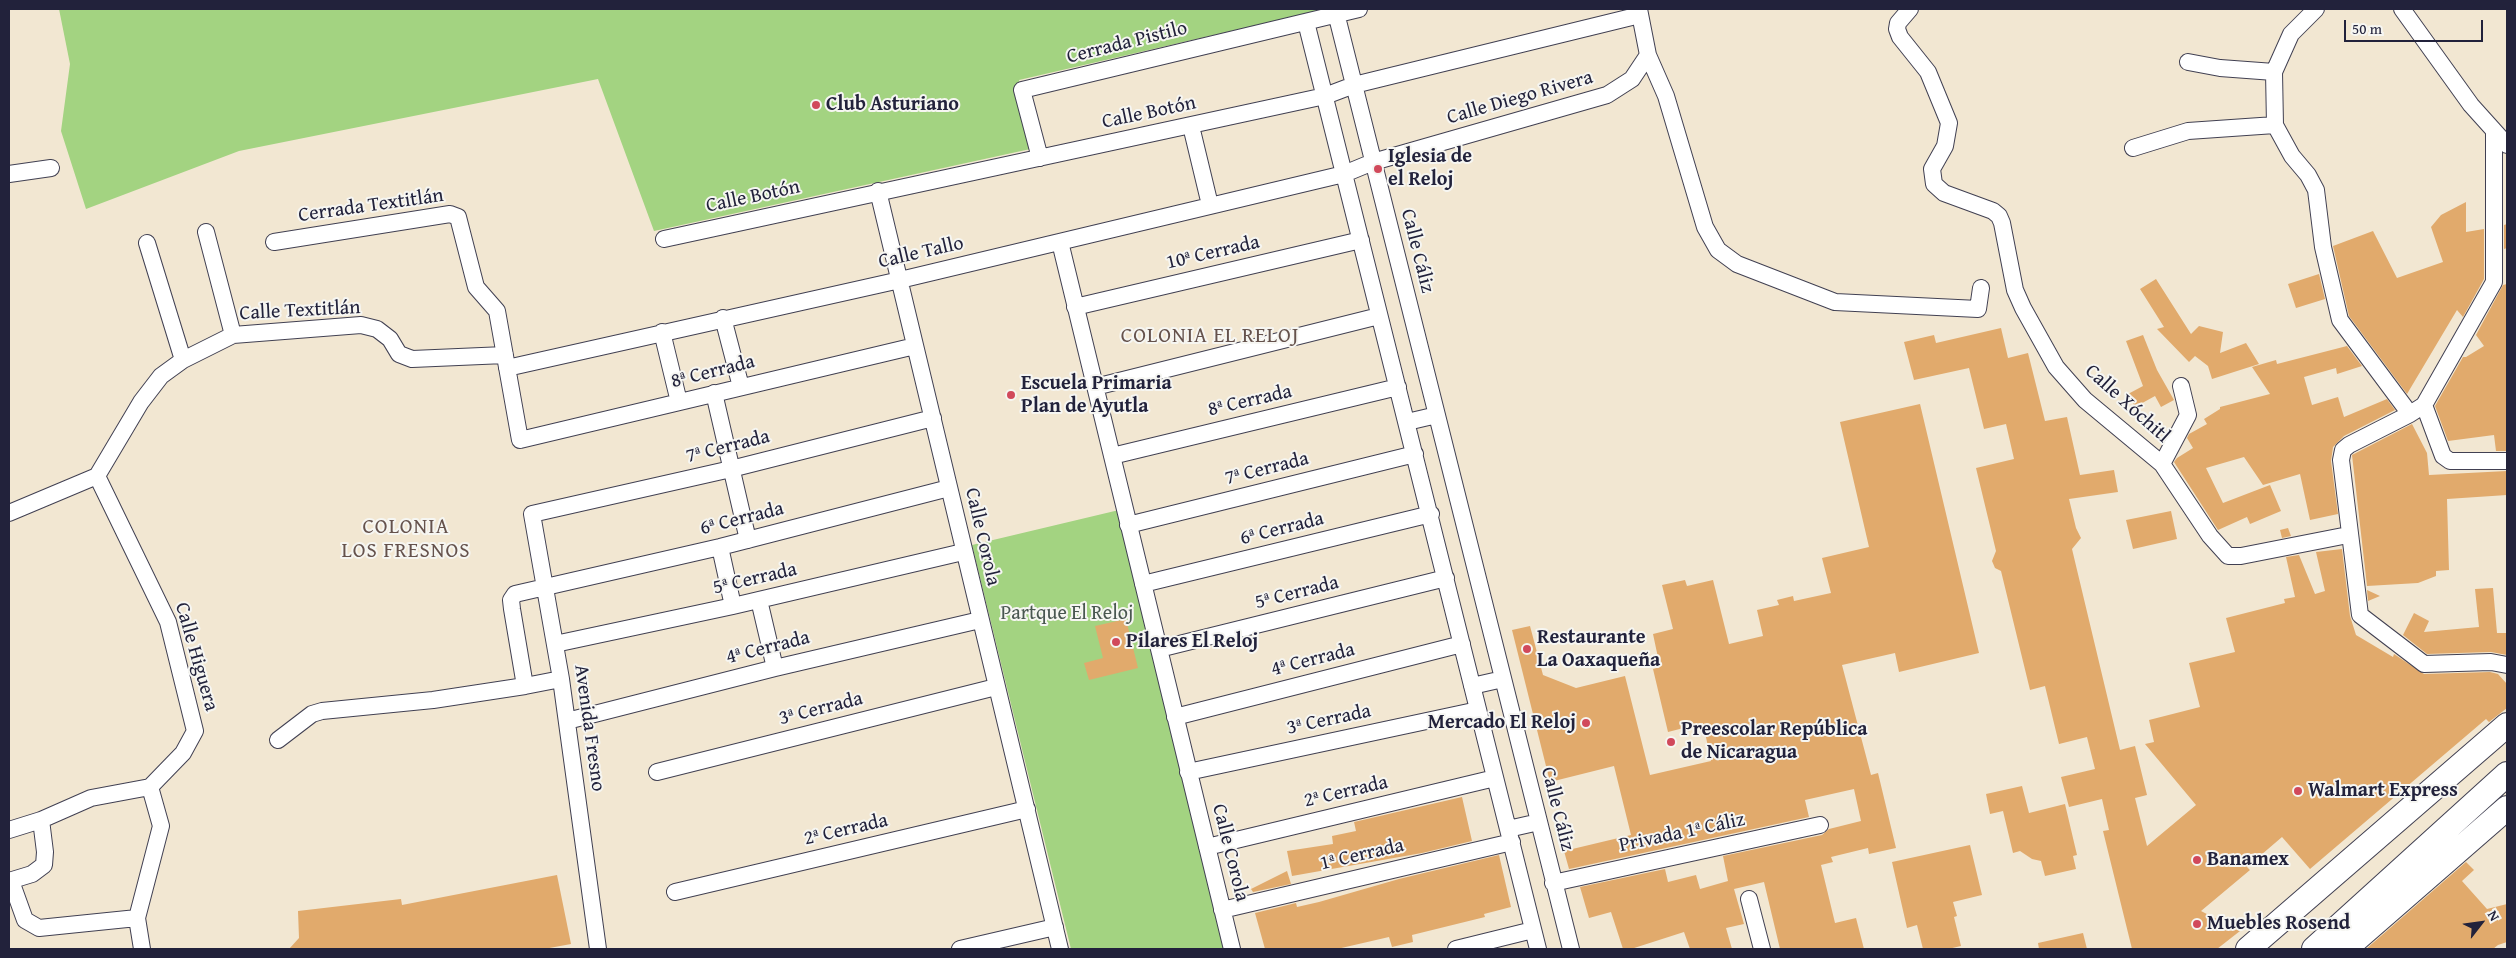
<!DOCTYPE html>
<html>
<head>
<meta charset="utf-8">
<style>
	body { margin:0 }
	#map { position:relative; width:2516px; height:958px; overflow:hidden; background:#f2e7d2; font-family:"Gentium Book Plus",serif }
	canvas { display:block }
	.frame { position:absolute; inset:0; border:10px solid #22223b; pointer-events:none }
	.north { position:absolute; left:2456px; top:898px; width:50px; height:50px; -webkit-text-stroke:4px #f6f6f2; paint-order:stroke; rotate:60deg; font-size:14px; font-weight:700; line-height:20px; text-align:center; color:#22223b }
	.north::after { content:''; display:block; margin:auto; width:18px; height:22px; background:#22223b; clip-path:polygon(50% 0,100% 100%,50% 72%,0 100%) }
	.scale { position:absolute; left:2344px; top:20px; width:139px; height:22px; box-sizing:border-box; border:2px solid #22223b; border-top:0; padding-left:6px; font-size:15px; line-height:18px; white-space:nowrap; color:#22223b; -webkit-text-stroke:4px #f6f6f2; paint-order:stroke }
</style>
</head>
<body>
<div id="map">
<canvas width="2516" height="958"></canvas>
<div class="frame"></div>
<div class="north">N</div>
<div class="scale">50 m</div>
</div>
<script>
const g = document.querySelector('canvas').getContext('2d');
g.lineJoin = 'round';
function fillPath(path, color) { g.fillStyle = color; g.fill(path, 'evenodd'); }
const shape = rows => new Path2D(rows.map(r => 'M' + r).join(''));
function trace(path, color, width, dash) { g.strokeStyle = color; g.lineWidth = width; g.lineCap = dash ? 'butt' : 'round'; g.setLineDash(dash || []); g.stroke(path); }
function label(font, color, halo, rows, align = 'center') {
  g.font = font + ' "Gentium Book Plus",serif'; g.lineWidth = 4; g.setLineDash([]); g.textBaseline = 'middle'; g.strokeStyle = halo; g.fillStyle = color; for (const [text, x, y, turn = 0] of rows) {
    g.save(); g.translate(x, y); g.rotate((+turn || 0) * Math.PI / 180); g.textAlign = isNaN(turn) ? turn : align; if (halo) g.strokeText(text, 0, 0); g.fillText(text, 0, 0); g.restore();
  }
}
const green = shape([
	[59,9,1321,9,1322,10,1019,80,1035,148,654,231,598,79,239,151,86,209,61,131,70,64],
	[1119,510,1224,949,1071,949,972,545]
]);
const building = shape([
	[2466,202,2466,232,2484,229,2484,279,2463,317,2457,310,2407,394,2349,316,2333,246,2373,231,2397,278,2443,262,2431,227,2441,215],
	[2507,224,2507,248,2504,249,2504,225],
	[2319,274,2325,299,2296,308,2288,284],
	[2156,279,2191,334,2199,326,2223,332,2220,353,2246,343,2259,364,2212,379,2208,366,2195,356,2189,362,2157,329,2164,327,2140,289],
	[2507,284,2507,451,2496,451,2494,435,2448,441,2435,406,2463,357,2466,357,2484,346,2476,335,2503,285],
	[2001,328,2008,358,2028,353,2045,421,2067,417,2080,475,2114,470,2118,492,2069,499,2076,528,2081,538,2072,549,2120,750,2135,746,2147,795,2135,798,2147,846,2196,805,2145,744,2154,742,2149,720,2200,707,2189,663,2235,652,2226,618,2285,603,2284,599,2295,597,2286,557,2299,555,2315,594,2325,591,2316,552,2342,549,2350,616,2356,635,2393,657,2394,654,2424,674,2490,672,2498,674,2507,684,2507,708,2489,722,2486,719,2310,869,2282,837,2247,867,2250,870,2201,911,2240,931,2217,949,2132,949,2103,831,2109,830,2102,799,2069,807,2061,777,2095,769,2087,737,2059,744,2045,686,2030,690,2001,571,1995,568,1992,561,1996,551,1976,468,2014,459,2006,424,1984,429,1969,368,1914,380,1904,342,1934,335,1936,343],
	[2143,335,2157,370,2174,400,2161,407,2155,396,2135,407,2128,394,2143,386,2126,341],
	[2347,346,2362,366,2337,374,2336,368,2304,377,2312,405,2338,397,2344,417,2387,399,2395,410,2344,436,2333,447,2331,461,2338,514,2310,520,2300,474,2263,485,2244,457,2206,468,2223,503,2270,485,2281,511,2250,524,2247,517,2218,530,2174,462,2177,458,2193,448,2187,438,2189,434,2207,424,2204,419,2220,409,2220,407,2270,394,2252,367,2276,360,2277,364],
	[1920,404,1979,653,1899,672,1895,653,1842,665,1871,775,1878,773,1896,848,1869,854,1868,848,1831,857,1833,862,1821,865,1835,923,1856,918,1864,949,1780,949,1764,882,1734,889,1744,924,1726,928,1732,949,1690,949,1684,932,1631,949,1623,949,1611,912,1589,918,1580,887,1665,869,1668,882,1696,875,1700,889,1728,881,1723,856,1822,835,1829,829,1861,821,1854,789,1805,800,1809,817,1569,869,1564,851,1631,835,1614,766,1550,782,1512,630,1530,626,1543,675,1576,688,1625,676,1650,775,1711,761,1703,723,1668,732,1653,669,1660,667,1653,634,1673,629,1662,585,1685,580,1687,586,1713,580,1729,644,1763,636,1757,610,1779,605,1777,600,1793,596,1794,601,1831,593,1822,558,1869,547,1840,422],
	[2412,424,2427,453,2429,475,2507,471,2507,495,2447,499,2449,570,2436,571,2436,576,2418,583,2367,586,2352,455],
	[2171,511,2177,539,2133,549,2126,520],
	[2288,528,2291,536,2282,538,2280,530],
	[2493,588,2497,633,2507,633,2507,655,2491,652,2427,654,2403,635,2414,613,2429,621,2424,632,2479,627,2475,589],
	[2367,590,2380,596,2368,601],
	[1126,619,1138,668,1089,680,1084,663,1103,658,1095,626],
	[2022,786,2029,813,2065,804,2077,855,2073,856,2076,869,2045,876,2041,861,2032,859,2020,851,2013,853,2003,811,1990,814,1986,794],
	[1462,797,1472,841,1422,853,1292,876,1287,851,1333,844,1332,836,1356,831,1354,822],
	[1970,845,1982,895,1953,902,1957,916,1954,917,1961,946,1948,949,1923,949,1917,925,1907,928,1892,862],
	[1499,855,1511,907,1484,914,1485,917,1412,935,1413,942,1392,947,1389,937,1337,949,1265,949,1255,913,1296,903,1297,907,1319,902,1399,879],
	[2466,862,2474,870,2462,881,2487,909,2507,904,2507,942,2498,945,2493,949,2366,949],
	[1287,871,1291,884,1253,892,1251,889],
	[557,875,571,944,544,949,289,949,299,938,298,911,401,899,402,905],
	[2083,933,2087,949,2039,949,2038,943]
]);
const minor = shape([
	[1335,9,1571,949],
	[1910,9,1898,23,1897,29,1900,37,1928,72,1949,123,1945,146,1932,169,1934,184,1944,193,1993,211,1999,216,2002,223,2015,290,2023,308,2056,367,2085,400,2162,464,2210,536,2228,556,2241,556,2348,535],
	[2316,9,2291,34,2274,72,2275,125,2292,156,2308,175,2316,190,2323,247,2340,320,2410,414],
	[2402,9,2471,105,2507,145],
	[1306,22,1538,949],
	[1648,55,1666,96,1705,227,1718,250,1737,264,1835,302,1978,309,1981,288],
	[2188,62,2220,68,2274,72],
	[1191,126,1210,205],
	[2494,133,2494,282,2424,405,2410,414,2349,445,2343,450,2341,460,2360,615,2424,664,2491,662,2507,665],
	[2133,148,2188,131,2275,125],
	[1040,158,1022,90,1359,9],
	[9,174,51,168],
	[878,191,1060,949],
	[206,232,233,335],
	[664,239,1325,96,1354,85,1640,15],
	[274,242,450,214,458,217,476,287,497,311,520,440,915,346],
	[1060,242,1232,949],
	[147,243,183,360],
	[1075,307,1361,240],
	[723,318,741,387],
	[662,332,679,402],
	[507,368,900,280,1344,174,1373,162,1607,95,1632,79,1648,55,1639,9],
	[1095,387,1379,316],
	[714,393,748,540],
	[2424,405,2443,456,2450,461,2507,461],
	[1407,422,1437,415],
	[1112,456,1398,387],
	[2162,464,2188,415,2181,386],
	[9,513,97,476,141,402,161,376,183,360,233,335,361,325,377,329,390,339,399,354,412,359,505,355],
	[1128,525,1415,454],
	[720,547,733,606],
	[1143,584,1431,514],
	[759,600,775,668],
	[555,644,733,606,963,552],
	[1159,649,1446,578],
	[561,679,525,686,512,609,511,600,515,594,720,547,949,488],
	[1472,686,1503,679],
	[1175,717,1462,644],
	[567,721,775,668,980,620],
	[278,740,312,714,322,711,433,700,525,686],
	[657,772,996,687],
	[1188,772,1478,710],
	[1508,829,1539,822],
	[9,830,41,820,91,798,150,787,183,753,195,731,168,622,97,476],
	[1207,847,1495,778],
	[9,881,32,874,44,865,45,852,41,820],
	[11,881,25,920,39,928,137,918],
	[1553,883,1820,825],
	[675,892,1027,809],
	[1749,899,1762,949],
	[1222,910,1512,842],
	[142,949,137,918,161,826,150,787],
	[598,949,561,679,532,514,731,469,933,418],
	[960,949,1055,927],
	[1456,949,1533,930]
]);
const secondary = shape([
	[2248,949,2507,725],
	[2314,949,2507,774],
	[2345,949,2507,808]
]);
const markers = [
	[816,105,5,"#d1495b"],
	[1378,169,5,"#d1495b"],
	[1011,395,5,"#d1495b"],
	[1116,642,5,"#d1495b"],
	[1527,649,5,"#d1495b"],
	[1586,723,5,"#d1495b"],
	[1671,742,5,"#d1495b"],
	[2298,791,5,"#d1495b"],
	[2197,860,5,"#d1495b"],
	[2197,924,5,"#d1495b"]
];
const streetNames = [
	["Cerrada Pistilo",1127,43,-14],
	["Calle Diego Rivera",1520,98,-16],
	["Calle Botón",1149,113,-12],
	["Calle Botón",753,197,-12],
	["Cerrada Textitlán",371,206,-8],
	["Calle Cáliz",1417,251,76],
	["Calle Tallo",921,253,-13],
	["10ª Cerrada",1213,253,-13],
	["Calle Textitlán",300,311,-3],
	["8ª Cerrada",713,372,-14],
	["8ª Cerrada",1250,401,-13],
	["Calle Xóchitl",2127,404,42],
	["7ª Cerrada",728,447,-14],
	["7ª Cerrada",1267,469,-14],
	["6ª Cerrada",742,519,-14],
	["6ª Cerrada",1282,529,-14],
	["Calle Corola",982,537,77],
	["5ª Cerrada",755,579,-13],
	["5ª Cerrada",1297,593,-14],
	["4ª Cerrada",768,648,-14],
	["Calle Higuera",196,657,74],
	["4ª Cerrada",1313,660,-14],
	["3ª Cerrada",821,709,-14],
	["3ª Cerrada",1329,720,-12],
	["Avenida Fresno",589,728,82],
	["2ª Cerrada",1346,792,-13],
	["Calle Cáliz",1557,809,76],
	["2ª Cerrada",846,830,-13],
	["Privada 1ª Cáliz",1682,833,-12],
	["Calle Corola",1230,853,76],
	["1ª Cerrada",1362,855,-13]
];
const poiNames = [
	["Club Asturiano",826,105],
	["Iglesia de",1388,157],
	["el Reloj",1388,180],
	["Escuela Primaria",1021,384],
	["Plan de Ayutla",1021,407],
	["Restaurante",1537,638],
	["La Oaxaqueña",1537,661],
	["Pilares El Reloj",1126,642],
	["Mercado El Reloj",1576,723,"right"],
	["Preescolar República",1681,730],
	["de Nicaragua",1681,753],
	["Walmart Express",2308,791],
	["Banamex",2207,860],
	["Muebles Rosend",2207,924]
];
const parkNames = [
	["Partque El Reloj",1067,614]
];
const neighbourhoodNames = [
	["COLONIA EL RELOJ",1210,337],
	["COLONIA",406,528],
	["LOS FRESNOS",406,552]
];
fillPath(green, '#a3d381');
fillPath(building, '#e1aa6c');
trace(minor, '#414052', 18);
trace(secondary, '#414052', 26);
trace(minor, '#fff', 16);
trace(secondary, '#fff', 24);
for (const [x, y, r, color] of markers) { const dot = new Path2D(); dot.arc(x, y, r, 0, 2 * Math.PI); g.fillStyle = color; g.fill(dot); trace(dot, '#f6f6f2', 2); }
label('20px', '#22223b', '#f6f6f2', streetNames);
label('bold 20px', '#22223b', '#f6f6f2', poiNames, 'left');
label('20px', '#495750', '#f6f6f2', parkNames);
g.letterSpacing = '1px';
label('21px', '#65524c', '#f6f6f2', neighbourhoodNames);
g.letterSpacing = '0px';
</script>
</body>
</html>
